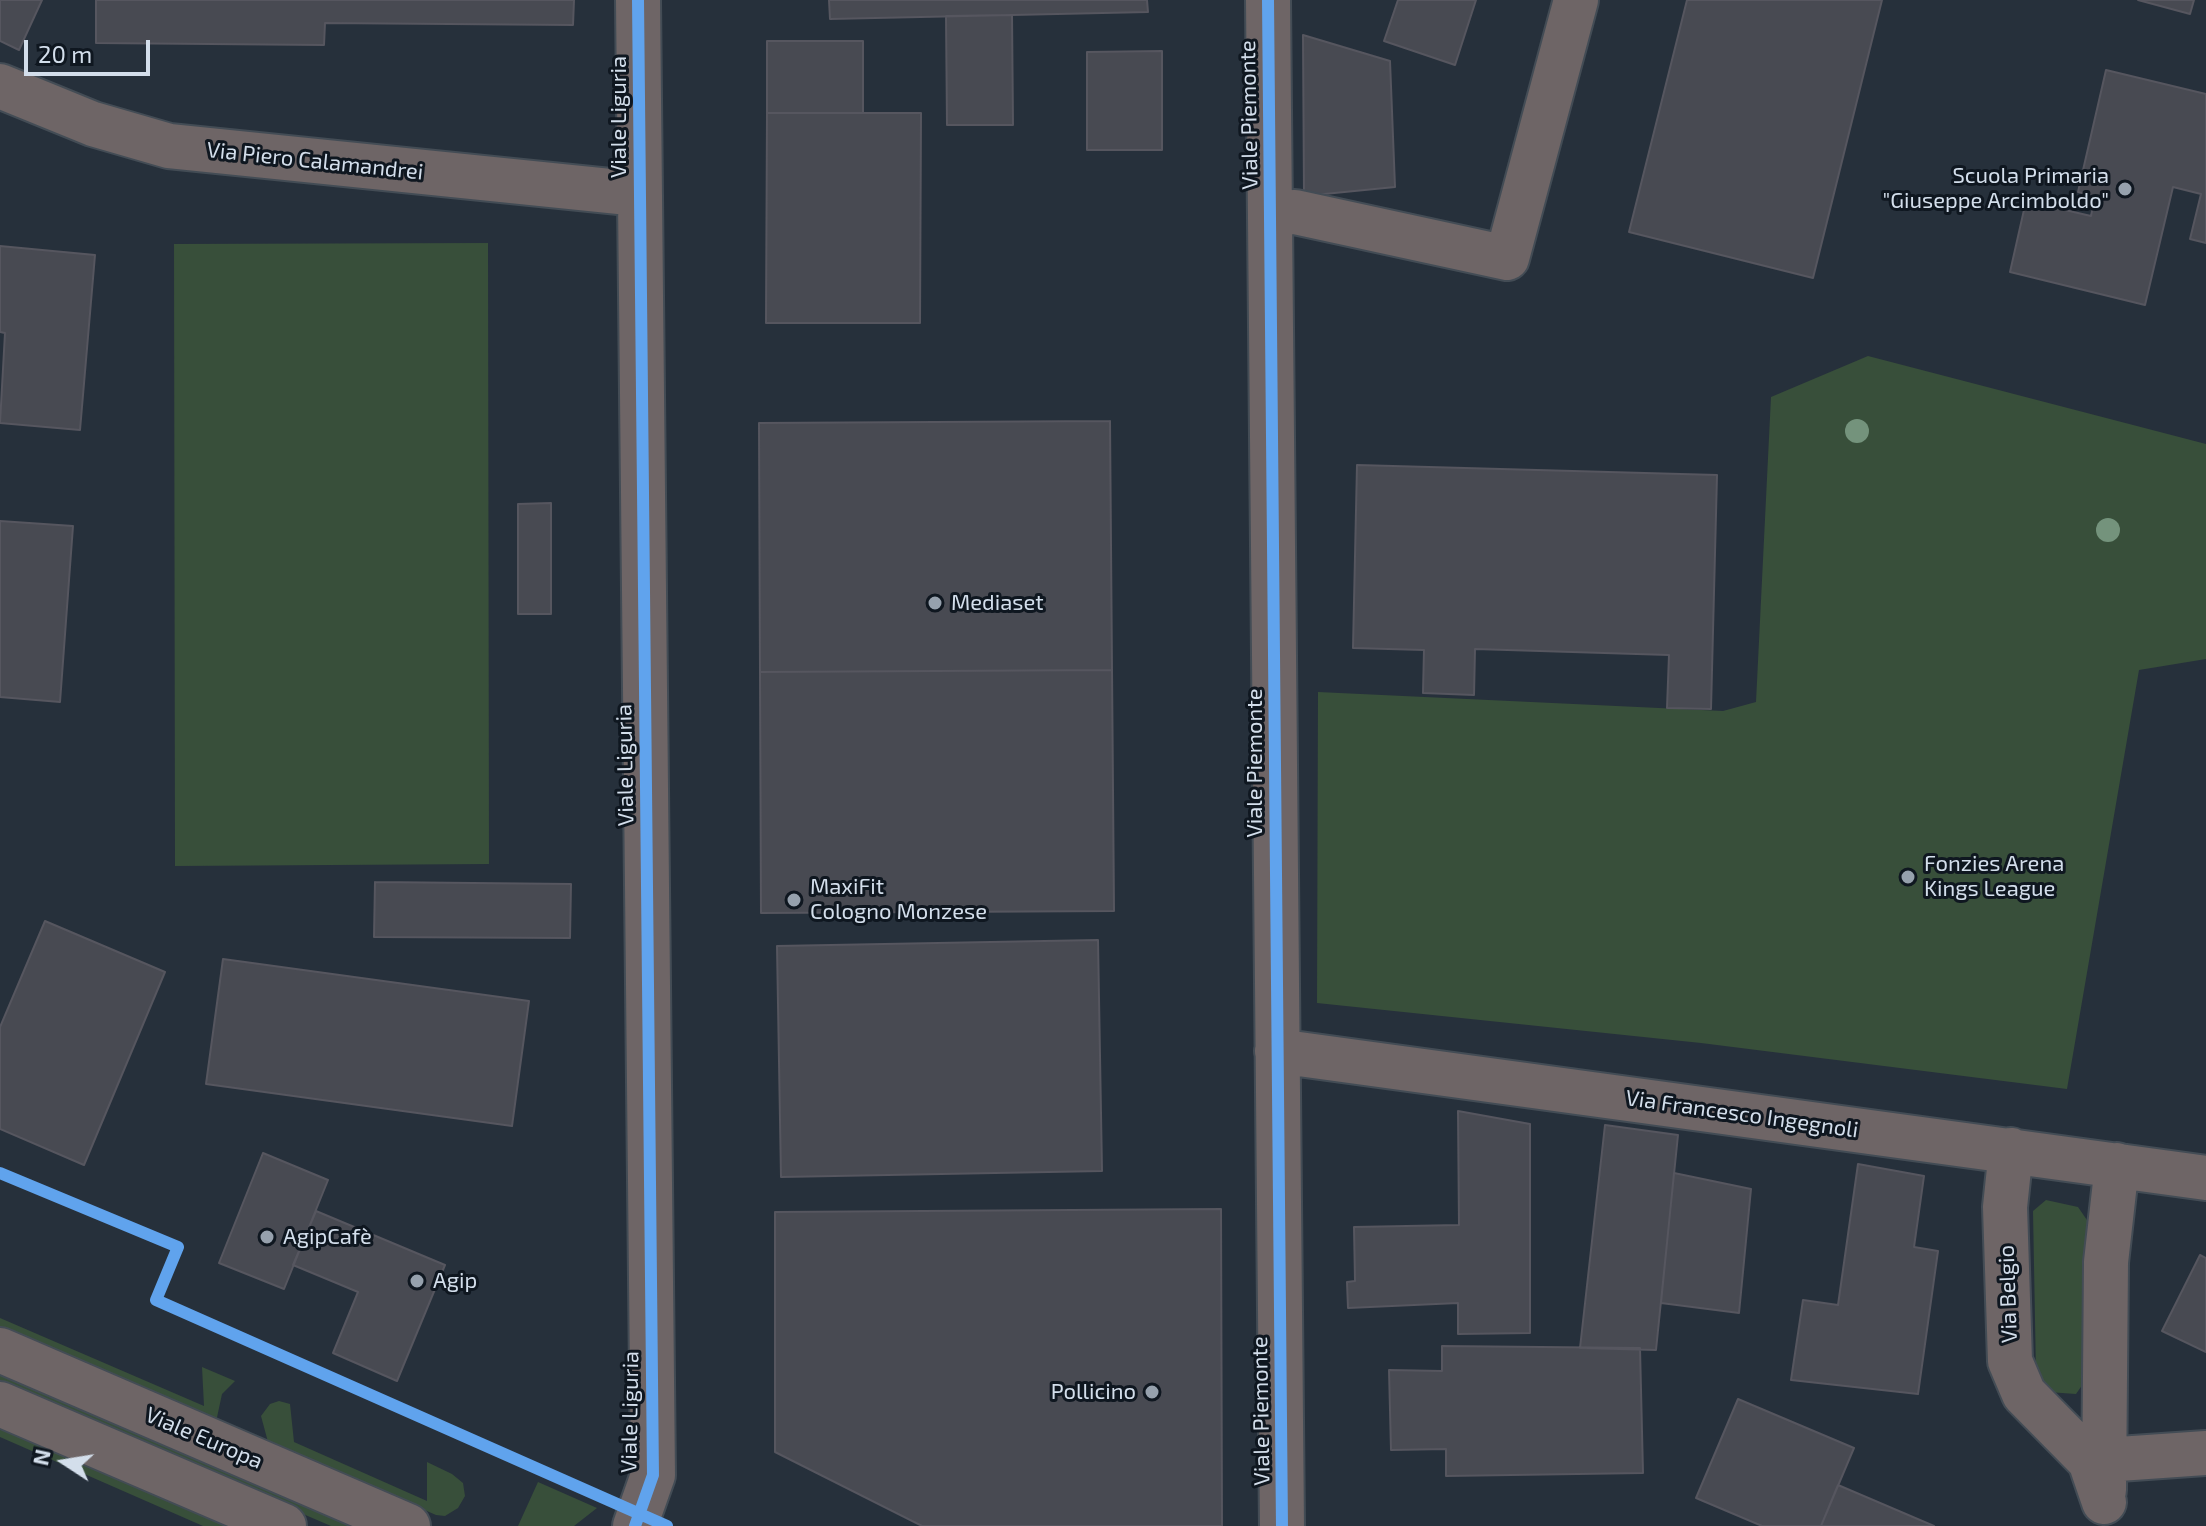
<!DOCTYPE html>
<html>
<head>
<meta charset="utf-8">
<style>
	body { margin:0 }
	#map { position:relative; width:2206px; height:1526px; overflow:hidden; background:#26303b; font-family:"Exo 2",sans-serif }
	canvas { display:block }
	.north { position:absolute; left:24px; top:1422px; width:80px; height:80px; -webkit-text-stroke:6px #0f1720; paint-order:stroke; rotate:282deg; font-size:22px; font-weight:700; line-height:32px; text-align:center; color:#d3deeb }
	.north::after { content:''; display:block; margin:auto; width:28px; height:36px; background:#d3deeb; clip-path:polygon(50% 0,100% 100%,50% 72%,0 100%) }
	.scale { position:absolute; left:24px; top:40px; width:126px; height:36px; box-sizing:border-box; border:4px solid #d3deeb; border-top:0; padding-left:10px; font-size:24px; line-height:28px; white-space:nowrap; color:#d3deeb; -webkit-text-stroke:6px #0f1720; paint-order:stroke }
</style>
</head>
<body>
<div id="map">
<canvas width="2206" height="1526"></canvas>
<div class="north">N</div>
<div class="scale">20 m</div>
</div>
<script>
const g = document.querySelector('canvas').getContext('2d');
g.lineJoin = 'round';
function fillPath(path, color) { g.fillStyle = color; g.fill(path, 'evenodd'); }
const shape = rows => new Path2D(rows.map(r => 'M' + r).join(''));
function trace(path, color, width, dash) { g.strokeStyle = color; g.lineWidth = width; g.lineCap = dash ? 'butt' : 'round'; g.setLineDash(dash || []); g.stroke(path); }
function label(font, color, halo, rows, align = 'center') {
  g.font = font + ' "Exo 2",sans-serif'; g.lineWidth = 6; g.setLineDash([]); g.textBaseline = 'middle'; g.strokeStyle = halo; g.fillStyle = color; for (const [text, x, y, turn = 0] of rows) {
    g.save(); g.translate(x, y); g.rotate((+turn || 0) * Math.PI / 180); g.textAlign = isNaN(turn) ? turn : align; if (halo) g.strokeText(text, 0, 0); g.fillText(text, 0, 0); g.restore();
  }
}
const green = shape([
	[488,243,489,864,175,866,174,244],
	[1868,356,2206,444,2206,659,2139,670,2067,1089,1701,1043,1317,1003,1318,692,1723,711,1756,702,1771,397],
	[2046,1200,2078,1207,2089,1223,2090,1374,2076,1394,2048,1392,2036,1374,2033,1211],
	[0,1318,204,1406,202,1367,235,1381,222,1394,216,1422,0,1328],
	[0,1371,361,1526,331,1526,0,1384],
	[279,1401,290,1404,294,1442,427,1501,427,1462,452,1474,463,1483,465,1496,458,1508,445,1516,436,1515,268,1442,261,1416,270,1404],
	[0,1428,230,1526,203,1526,0,1437],
	[538,1482,597,1508,574,1526,518,1526]
]);
const building = shape([
	[0,0,42,0,19,50,0,41,0,0],
	[96,0,574,0,573,25,325,23,324,45,96,43,96,0],
	[829,0,1147,0,1148,12,830,19,829,0],
	[1398,0,1476,0,1455,65,1384,41,1398,0],
	[1687,0,1882,0,1813,278,1629,232,1687,0],
	[2138,0,2194,0,2190,14,2138,0],
	[1012,15,1013,125,947,125,946,16,1012,15],
	[1303,35,1390,61,1395,187,1304,196,1303,35],
	[767,41,863,41,863,113,767,113,767,41],
	[1162,51,1162,150,1087,150,1087,52,1162,51],
	[2106,70,2206,94,2206,243,2190,239,2201,194,2173,187,2145,305,2010,272,2026,201,2091,216,2095,196,2078,192,2106,70],
	[767,113,921,113,920,323,766,323,767,113],
	[0,246,95,255,80,430,0,423,5,333,0,332,0,246],
	[1110,421,1112,670,760,672,759,423,1110,421],
	[1357,465,1717,475,1711,709,1667,708,1669,655,1475,649,1474,695,1423,693,1424,650,1353,648,1357,465],
	[551,503,551,614,518,614,518,504,551,503],
	[0,521,73,526,60,702,0,697,0,521],
	[1112,670,1114,911,761,913,760,672,1112,670],
	[375,882,571,884,570,938,374,937,375,882],
	[45,921,165,972,84,1165,0,1129,0,1027,45,921],
	[1098,940,1102,1171,781,1177,777,946,1098,940],
	[223,959,529,1001,512,1126,206,1084,223,959],
	[1458,1111,1530,1124,1530,1333,1458,1334,1458,1303,1348,1308,1347,1282,1355,1281,1354,1227,1459,1225,1458,1111],
	[1605,1125,1678,1135,1656,1350,1580,1348,1605,1125],
	[263,1153,328,1180,284,1289,219,1263,263,1153],
	[1858,1164,1924,1176,1914,1247,1938,1251,1918,1394,1791,1380,1803,1300,1838,1305,1858,1164],
	[1674,1173,1751,1189,1739,1313,1661,1303,1674,1173],
	[1221,1209,1222,1526,922,1526,775,1452,775,1212,1221,1209],
	[316,1211,445,1265,397,1381,333,1353,358,1292,293,1265,316,1211],
	[2200,1255,2206,1258,2206,1352,2162,1331,2200,1255],
	[1442,1346,1640,1348,1643,1473,1446,1476,1446,1449,1391,1450,1389,1370,1442,1371,1442,1346],
	[1738,1399,1854,1448,1821,1526,1762,1526,1696,1498,1738,1399],
	[1838,1485,1934,1526,1821,1526,1838,1485]
]);
const minor = shape([
	[1268,0,1282,1526],
	[0,86,93,124,169,146,639,194],
	[1270,213,1295,212,1507,258,1576,0],
	[1277,1051,2206,1178],
	[2011,1150,2005,1207,2010,1361,2024,1394,2090,1461,2104,1502],
	[0,1350,408,1526],
	[0,1404,284,1526],
	[2090,1461,2206,1453],
	[2104,1490,2106,1262,2117,1165],
	[635,1526,653,1475,638,0]
]);
const cycleway = shape([
	[1268,0,1282,1526],
	[0,1173,178,1247,156,1300,667,1526],
	[635,1526,653,1475,638,0]
]);
const trees = [
	[1857,431],
	[2108,530]
];
const markers = [
	[2125,189,8,"#96a1ad"],
	[935,603,8,"#96a1ad"],
	[1908,877,8,"#96a1ad"],
	[794,900,8,"#96a1ad"],
	[267,1237,8,"#96a1ad"],
	[417,1281,8,"#96a1ad"],
	[1152,1392,8,"#96a1ad"]
];
const streetNames = [
	["Viale Piemonte",1249,115,-91],
	["Viale Liguria",619,117,-90],
	["Via Piero Calamandrei",315,161,6],
	["Viale Piemonte",1255,763,-90],
	["Viale Liguria",625,765,-91],
	["Via Francesco Ingegnoli",1742,1114,8],
	["Via Belgio",2008,1294,-92],
	["Viale Piemonte",1261,1411,-91],
	["Viale Liguria",630,1412,-89],
	["Viale Europa",204,1438,23]
];
const poiNames = [
	["Scuola Primaria",2109,176,"right"],
	["\"Giuseppe Arcimboldo\"",2109,201,"right"],
	["Mediaset",951,603],
	["Fonzies Arena",1924,864],
	["Kings League",1924,889],
	["MaxiFit",810,887],
	["Cologno Monzese",810,912],
	["AgipCafè",283,1237],
	["Agip",433,1281],
	["Pollicino",1136,1392,"right"]
];
fillPath(green, '#384f3a');
fillPath(building, '#484a52');
trace(building, '#56565f', 2);
trace(minor, '#434c55', 48);
trace(minor, '#6e6566', 44);
trace(cycleway, '#60a3ed', 12);
g.fillStyle = '#74937c';
for (const [x, y] of trees) { g.beginPath(); g.arc(x, y, 12, 0, 2 * Math.PI); g.fill(); }
for (const [x, y, r, color] of markers) { const dot = new Path2D(); dot.arc(x, y, r, 0, 2 * Math.PI); g.fillStyle = color; g.fill(dot); trace(dot, '#0f1720', 3); }
label('22px', '#d3deeb', '#0f1720', streetNames);
label('22px', '#d3deeb', '#0f1720', poiNames, 'left');
</script>
</body>
</html>
